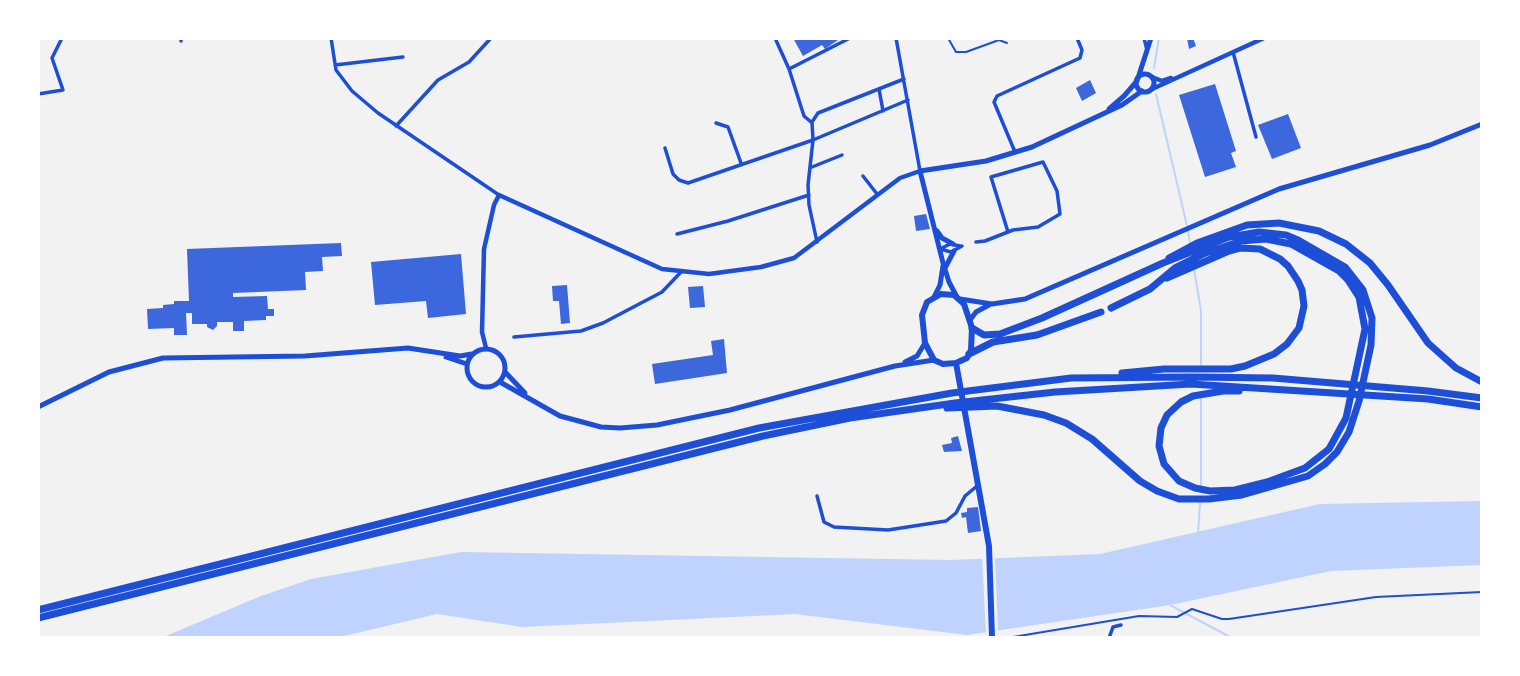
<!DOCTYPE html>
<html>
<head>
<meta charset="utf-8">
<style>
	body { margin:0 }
	#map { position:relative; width:1520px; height:676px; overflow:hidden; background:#f2f2f2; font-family:"Space Grotesk",sans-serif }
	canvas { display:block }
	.frame { position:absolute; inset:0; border:40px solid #fff; pointer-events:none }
</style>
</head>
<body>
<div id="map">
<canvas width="1520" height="676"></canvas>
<div class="frame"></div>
</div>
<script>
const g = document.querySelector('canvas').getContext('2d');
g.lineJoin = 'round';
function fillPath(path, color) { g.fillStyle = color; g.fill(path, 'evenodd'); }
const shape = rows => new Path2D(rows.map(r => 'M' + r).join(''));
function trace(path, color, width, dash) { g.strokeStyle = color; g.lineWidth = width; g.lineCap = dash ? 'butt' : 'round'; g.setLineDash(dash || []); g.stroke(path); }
const water = shape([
	[1481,501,1481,565,1331,571,1170,605,967,635,795,614,522,627,437,614,340,637,161,638,261,596,311,579,461,552,950,560,1100,554,1320,504]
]);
const pier = shape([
	[982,555,995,555,998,634,986,636]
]);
const stream = shape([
	[1154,68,1159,38],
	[1156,94,1187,226],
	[1188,231,1190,243],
	[1194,269,1201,311,1201,365],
	[1201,487,1201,398],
	[1198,533,1200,503],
	[1170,605,1232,638]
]);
const building = shape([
	[793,38,821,39,841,38,825,49,822,45,803,56],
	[1187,38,1193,38,1196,46,1189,49],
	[1090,80,1096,93,1082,101,1076,88],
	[1215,84,1236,151,1231,153,1236,167,1205,177,1179,95],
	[1288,114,1301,148,1272,159,1258,125],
	[926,214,930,229,916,231,914,216],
	[341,243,342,256,322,257,323,271,305,272,306,290,233,293,233,297,267,296,268,309,274,309,274,316,266,316,266,320,244,321,244,331,233,331,233,322,217,322,217,326,213,330,207,327,207,324,192,324,192,313,186,313,187,335,174,335,174,328,148,329,147,309,163,308,163,305,174,304,174,301,189,301,187,249],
	[461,254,466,314,428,318,426,301,375,305,371,262],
	[567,285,570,323,561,324,559,301,553,301,552,286],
	[703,286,705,307,690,308,688,287],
	[724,339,727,373,655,384,652,364,713,355,711,341],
	[958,436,962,451,944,452,942,445,952,443,951,438],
	[978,507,981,531,968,533,966,517,962,518,961,513,967,512,967,508]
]);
const path = shape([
	[948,38,956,52,966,52,999,40,1007,43],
	[1007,638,1139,616,1177,617,1192,609,1222,619,1229,619,1376,597,1482,592]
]);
const minor = shape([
	[181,38,181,41],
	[331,38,336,70,352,91,378,113,499,195],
	[775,38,789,69,804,116,811,122],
	[896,38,920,171],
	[1144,38,1147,50],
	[1233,52,1256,137],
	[335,65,403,57],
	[789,69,850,38],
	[879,89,883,111],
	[38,94,63,90,52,58,62,38],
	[716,123,728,127,741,163],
	[396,126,438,80,469,62,491,38],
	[665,148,673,174,679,180,688,183,813,140,908,100],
	[1015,152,994,102,997,96,1080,58,1082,50,1077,38],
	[812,167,842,155],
	[863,176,877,194],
	[677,234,728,221,809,195],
	[817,242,809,205,808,185,813,140,812,122,818,113,904,79],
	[976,242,985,241,1013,230,1038,227,1060,214,1057,191,1043,162,991,177,1008,232],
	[940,249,951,252,962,246],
	[940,249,950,244,960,246],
	[514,337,581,331,603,323,662,292,681,272],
	[817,496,824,522,834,527,888,530,946,521,956,513,965,496,977,486],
	[1109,638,1113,627,1121,625]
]);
const tertiary = shape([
	[1152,77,1162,81,1171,78],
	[1150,90,1264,38],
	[486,348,482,332,484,249,494,205,499,195,662,269,709,274,761,267,794,258,900,178,920,171]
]);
const secondary = shape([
	'1136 83a9 9 0 1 1 18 0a9 9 0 1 1-18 0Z',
	[1109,109,1124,96,1137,81,1151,38],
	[937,231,942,238,953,244],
	[945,268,954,251],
	[934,297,940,285,943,266],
	[957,297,949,282,943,263,920,171,986,161,1032,147,1122,105,1142,91],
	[960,299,992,304,1025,299,1279,189,1430,145,1482,124],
	[970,320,976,312,989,305],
	'467 368a19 19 0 1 1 38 0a19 19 0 1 1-38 0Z',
	[446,357,467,364],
	[905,362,917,356,925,343],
	[505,372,525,393],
	[500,382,560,416,601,427,620,428,657,425,730,410,895,366,934,360],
	[38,407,109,372,163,358,305,356,408,348,460,356,472,354]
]);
const primary = shape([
	[941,294,954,295,964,304,972,328,971,350,967,358,956,363,943,364,934,360,925,343,922,315,927,302,941,294],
	[956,363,989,546,992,638]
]);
const motorway = shape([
	[1169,258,1197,243,1247,225,1279,223,1319,231,1346,244,1370,263,1388,285,1428,343,1456,368,1482,382],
	[1111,308,1150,289,1175,268,1203,254,1241,241,1266,239,1291,244,1339,271,1348,280,1359,297,1365,329,1346,418,1329,449,1305,468,1267,482,1235,490,1210,491,1195,488,1179,481,1164,464,1159,446,1161,428,1167,415,1181,402,1193,396,1223,391,1239,391],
	[969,354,993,342,1037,335,1101,312],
	[1122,373,1164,369,1231,369,1245,366,1274,354,1287,344,1299,328,1304,306,1302,290,1298,281,1288,266,1280,259,1260,249,1240,248,1229,251,1167,278],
	[947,408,997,406,1044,415,1066,423,1092,439,1140,481,1157,491,1179,499,1209,499,1242,495,1308,476,1325,464,1337,452,1349,432,1359,401,1371,345,1372,318,1363,290,1345,267,1298,240,1286,235,1259,232,1229,237,1163,263,1042,318,1000,334,984,335,972,328],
	[38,610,759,428,952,393,1071,378,1191,377,1273,378,1428,391,1482,398],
	[38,618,763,436,850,418,955,403,1055,392,1191,384,1428,399,1482,407]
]);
fillPath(water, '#bfd3fe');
fillPath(pier, '#f2f2f2');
trace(stream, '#bfd3fe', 2);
fillPath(building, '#3d67dc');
trace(path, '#1d4ed8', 2);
trace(minor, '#1d4ed8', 3.5);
trace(tertiary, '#1d4ed8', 4.5);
trace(secondary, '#1d4ed8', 5);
trace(primary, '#1d4ed8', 6);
trace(motorway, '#1d4ed8', 7);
</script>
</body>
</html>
